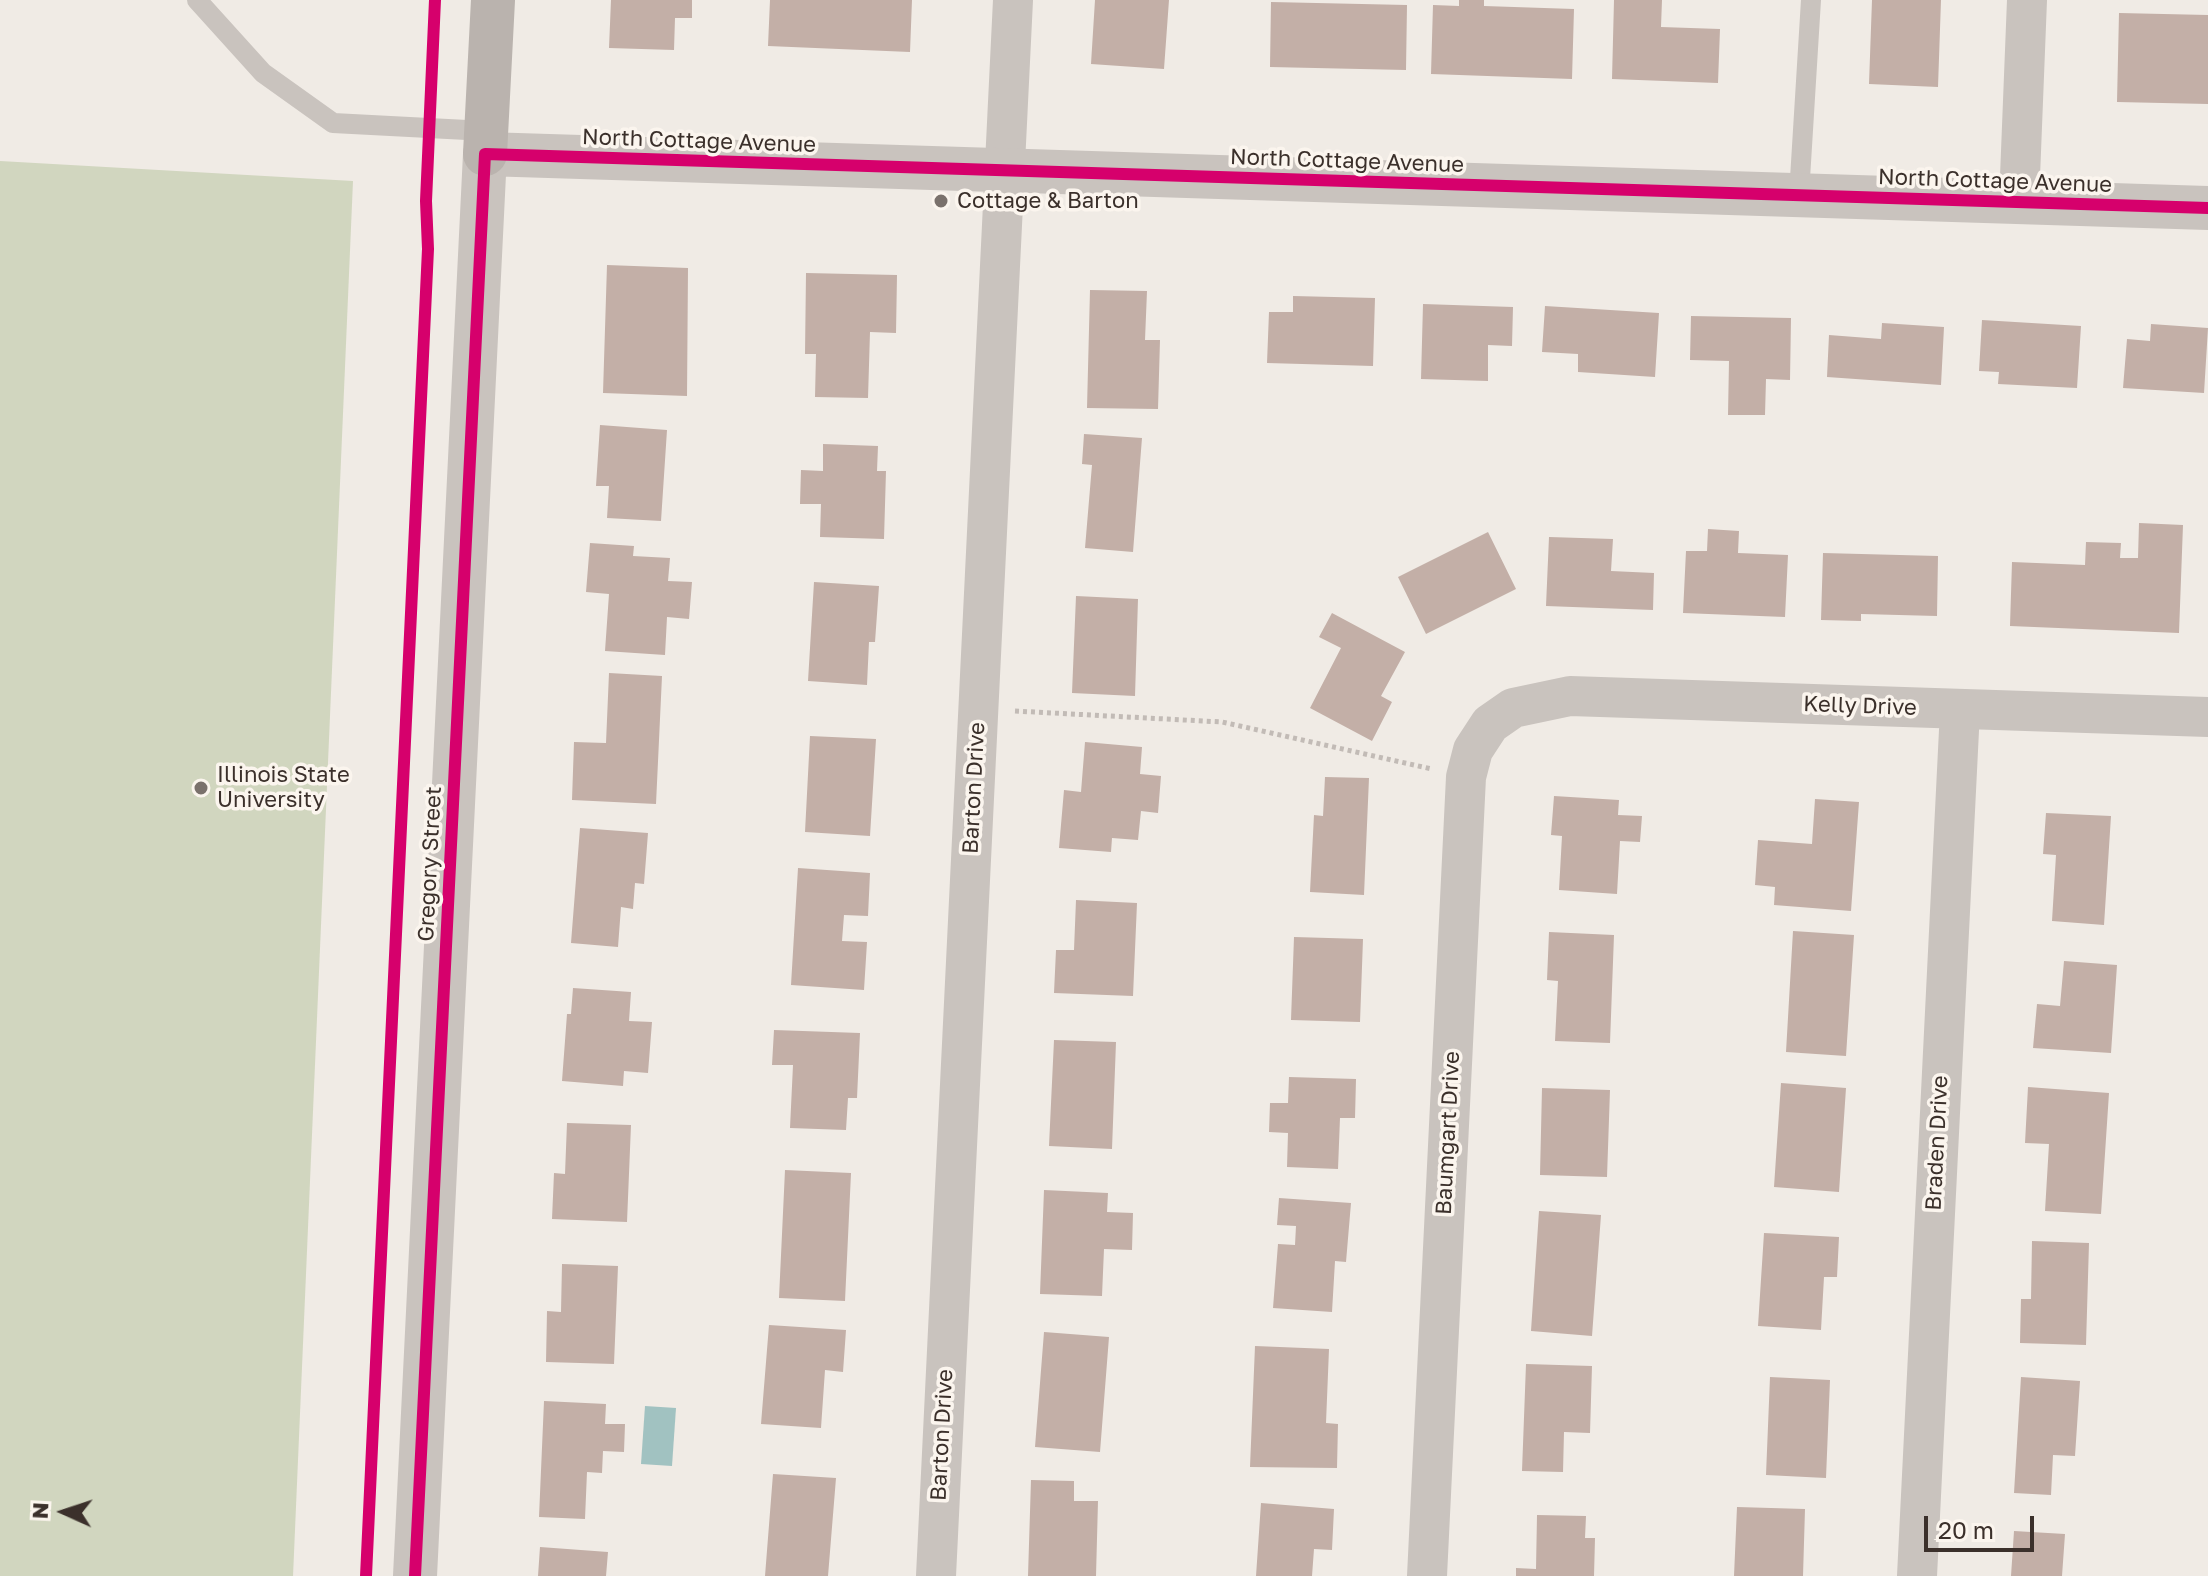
<!DOCTYPE html>
<html>
<head>
<meta charset="utf-8">
<style>
	body { margin:0 }
	#map { position:relative; width:2208px; height:1576px; overflow:hidden; background:#f0ebe5; font-family:"Golos Text",sans-serif }
	canvas { display:block }
	.north { position:absolute; left:24px; top:1472px; width:80px; height:80px; -webkit-text-stroke:6px #fbf5ee; paint-order:stroke; rotate:273deg; font-size:22px; font-weight:700; line-height:32px; text-align:center; color:#3b302b }
	.north::after { content:''; display:block; margin:auto; width:28px; height:36px; background:#3b302b; clip-path:polygon(50% 0,100% 100%,50% 72%,0 100%) }
	.scale { position:absolute; left:1924px; top:1516px; width:110px; height:36px; box-sizing:border-box; border:4px solid #3b302b; border-top:0; padding-left:10px; font-size:24px; line-height:28px; white-space:nowrap; color:#3b302b; -webkit-text-stroke:6px #fbf5ee; paint-order:stroke }
</style>
</head>
<body>
<div id="map">
<canvas width="2208" height="1576"></canvas>
<div class="north">N</div>
<div class="scale">20 m</div>
</div>
<script>
const g = document.querySelector('canvas').getContext('2d');
g.lineJoin = 'round';
function fillPath(path, color) { g.fillStyle = color; g.fill(path, 'evenodd'); }
const shape = rows => new Path2D(rows.map(r => 'M' + r).join(''));
function trace(path, color, width, dash) { g.strokeStyle = color; g.lineWidth = width; g.lineCap = dash ? 'butt' : 'round'; g.setLineDash(dash || []); g.stroke(path); }
function label(font, color, halo, rows, align = 'center') {
  g.font = font + ' "Golos Text",sans-serif'; g.lineWidth = 7; g.setLineDash([]); g.textBaseline = 'middle'; g.strokeStyle = halo; g.fillStyle = color; for (const [text, x, y, turn = 0] of rows) {
    g.save(); g.translate(x, y); g.rotate((+turn || 0) * Math.PI / 180); g.textAlign = isNaN(turn) ? turn : align; if (halo) g.strokeText(text, 0, 0); g.fillText(text, 0, 0); g.restore();
  }
}
const green = shape([
	[0,161,353,181,293,1576,0,1576]
]);
const water = shape([
	[645,1406,676,1408,672,1466,641,1464]
]);
const building = shape([
	[611,0,692,0,692,18,675,18,674,50,609,48],
	[770,0,912,0,910,52,768,46],
	[1095,0,1169,0,1164,69,1091,64],
	[1459,0,1484,0,1484,6,1574,9,1572,79,1431,74,1433,5,1459,6],
	[1614,0,1662,0,1661,27,1720,29,1718,83,1612,79],
	[1872,0,1941,0,1938,87,1869,84],
	[1271,2,1407,5,1406,70,1270,67],
	[2119,13,2208,15,2208,104,2117,102],
	[607,265,688,268,687,396,603,393],
	[806,273,897,275,896,333,870,332,868,398,815,397,816,354,805,354],
	[1090,290,1147,291,1145,340,1160,340,1158,409,1087,408],
	[1293,296,1375,298,1373,366,1267,363,1269,312,1293,312],
	[1423,304,1513,307,1512,346,1488,345,1488,381,1421,379],
	[1545,306,1659,313,1655,377,1578,372,1578,354,1542,352],
	[1691,316,1791,318,1790,380,1766,379,1765,415,1728,415,1729,361,1690,360],
	[1982,320,2081,326,2077,388,1998,384,1999,372,1979,371],
	[1882,323,1944,327,1941,385,1827,377,1829,335,1881,339],
	[2151,324,2208,328,2204,393,2123,388,2127,339,2150,341],
	[600,425,667,430,661,521,607,518,609,486,596,486],
	[1084,434,1142,438,1133,552,1085,548,1092,465,1082,464],
	[823,444,878,446,877,471,886,471,884,539,820,537,821,504,800,504,801,470,823,471],
	[2139,523,2183,525,2179,633,2010,626,2012,562,2085,565,2086,542,2121,543,2120,558,2138,558],
	[1708,529,1739,531,1738,553,1788,555,1785,617,1683,613,1686,551,1707,551],
	[1488,532,1516,589,1426,634,1398,577],
	[1549,537,1613,539,1611,571,1654,573,1653,610,1546,606],
	[590,543,634,546,633,556,670,558,668,581,692,582,689,619,667,617,665,655,605,651,609,594,586,592],
	[1823,553,1938,556,1937,616,1861,614,1861,621,1821,620],
	[814,582,879,586,875,642,869,642,867,685,808,681],
	[1076,596,1138,599,1135,696,1072,693],
	[1332,613,1405,652,1381,696,1392,702,1372,741,1310,708,1341,648,1319,637],
	[609,673,662,676,656,804,572,800,574,742,606,743],
	[810,736,876,739,870,836,805,832],
	[1085,742,1142,747,1140,774,1161,776,1158,813,1141,811,1138,840,1112,838,1111,852,1059,848,1064,790,1081,792],
	[1325,777,1369,778,1364,895,1310,892,1314,815,1323,816],
	[1554,796,1619,800,1618,815,1642,816,1640,842,1620,841,1617,894,1559,890,1562,836,1551,835],
	[1815,799,1859,802,1851,911,1774,905,1775,887,1755,885,1758,840,1812,844],
	[2046,813,2111,816,2104,925,2052,921,2056,855,2043,854],
	[580,828,648,833,644,884,635,883,633,909,621,907,618,947,571,943],
	[798,868,870,873,868,916,844,915,842,941,867,942,864,990,791,985],
	[1076,900,1137,903,1133,996,1054,993,1056,950,1074,950],
	[1793,931,1854,935,1846,1056,1786,1052],
	[1549,932,1614,935,1610,1043,1555,1041,1558,981,1547,980],
	[1294,937,1363,939,1360,1022,1291,1020],
	[2064,961,2117,965,2111,1053,2033,1048,2037,1004,2060,1006],
	[573,988,631,992,629,1021,652,1022,648,1073,624,1071,623,1086,562,1081,567,1014,571,1014],
	[774,1030,860,1033,857,1098,848,1098,846,1130,790,1128,793,1065,772,1065],
	[1054,1040,1116,1042,1112,1149,1049,1146],
	[1289,1077,1356,1079,1355,1118,1340,1118,1338,1169,1287,1167,1288,1133,1269,1132,1270,1103,1288,1103],
	[1781,1083,1846,1088,1839,1192,1774,1187],
	[2028,1087,2109,1093,2101,1214,2045,1211,2049,1144,2025,1143],
	[1542,1088,1610,1090,1607,1177,1540,1175],
	[567,1123,631,1125,627,1222,552,1219,554,1173,565,1174],
	[785,1170,851,1173,845,1301,779,1298],
	[1044,1190,1108,1193,1107,1212,1133,1213,1132,1250,1104,1249,1102,1296,1040,1294],
	[1279,1198,1351,1203,1346,1262,1335,1261,1332,1312,1273,1308,1278,1244,1295,1245,1296,1226,1277,1225],
	[1539,1211,1601,1215,1592,1336,1531,1331],
	[1764,1233,1839,1237,1837,1277,1824,1277,1821,1330,1758,1326],
	[2032,1241,2089,1243,2086,1345,2020,1343,2021,1299,2031,1299],
	[562,1264,618,1266,614,1364,546,1362,547,1311,561,1312],
	[769,1325,846,1330,843,1372,825,1370,821,1428,761,1424],
	[1044,1332,1109,1337,1100,1452,1035,1447],
	[1255,1346,1329,1349,1326,1423,1338,1424,1337,1468,1250,1467],
	[1526,1364,1592,1366,1590,1433,1564,1432,1563,1472,1522,1471],
	[1770,1377,1830,1380,1826,1478,1766,1475],
	[2021,1377,2080,1381,2075,1456,2053,1455,2051,1495,2014,1493],
	[544,1401,606,1404,605,1424,625,1424,624,1452,603,1451,602,1473,587,1472,585,1519,539,1517],
	[773,1474,836,1478,828,1576,765,1576],
	[1031,1480,1074,1481,1074,1501,1098,1501,1096,1576,1028,1576],
	[1261,1503,1334,1509,1332,1550,1314,1549,1312,1576,1256,1576],
	[1737,1507,1805,1509,1803,1576,1734,1576],
	[1537,1515,1586,1516,1585,1538,1595,1538,1594,1576,1516,1576,1516,1568,1536,1569],
	[2014,1531,2065,1534,2062,1576,2011,1576],
	[540,1547,608,1552,606,1576,538,1576]
]);
const path = shape([
	[1015,711,1222,722,1432,769]
]);
const service = shape([
	[197,0,263,73,333,123,486,131],
	[1799,195,1811,0]
]);
const minor = shape([
	[2019,202,2027,0],
	[936,1576,1013,0],
	[1427,1576,1466,777,1473,750,1490,724,1513,708,1570,696,2208,717],
	[1917,1576,1960,710]
]);
const tertiary = shape([
	[415,1576,485,154,2208,208]
]);
const secondary = shape([
	[485,154,493,0]
]);
const cycleway = shape([
	[366,1576,428,249,426,201,435,0],
	[415,1576,485,154,2208,208]
]);
const markers = [
	[941,201,8,"#7a716c"],
	[201,788,8,"#7a716c"]
];
const streetNames = [
	["North Cottage Avenue",699,141,2],
	["North Cottage Avenue",1347,161,2],
	["North Cottage Avenue",1995,181,2],
	["Kelly Drive",1860,706,2],
	["Barton Drive",974,788,-87],
	["Gregory Street",430,864,-87],
	["Baumgart Drive",1448,1133,-87],
	["Braden Drive",1937,1143,-87],
	["Barton Drive",942,1435,-87]
];
const poiNames = [
	["Cottage & Barton",957,201],
	["Illinois State",217,775],
	["University",217,800]
];
fillPath(green, '#d1d6bf');
fillPath(water, '#a1c2c1');
fillPath(building, '#c3afa7');
trace(path, '#c2bbb6', 5, [4, 4]);
trace(service, '#c9c3be', 20);
trace(minor, '#c9c3be', 40);
trace(tertiary, '#c9c3be', 44);
trace(secondary, '#bab3ae', 44);
trace(cycleway, '#d6006c', 12);
for (const [x, y, r, color] of markers) { const dot = new Path2D(); dot.arc(x, y, r, 0, 2 * Math.PI); g.fillStyle = color; g.fill(dot); trace(dot, '#fbf5ee', 3); }
label('22px', '#3b302b', '#fbf5ee', streetNames);
label('22px', '#3b302b', '#fbf5ee', poiNames, 'left');
</script>
</body>
</html>
